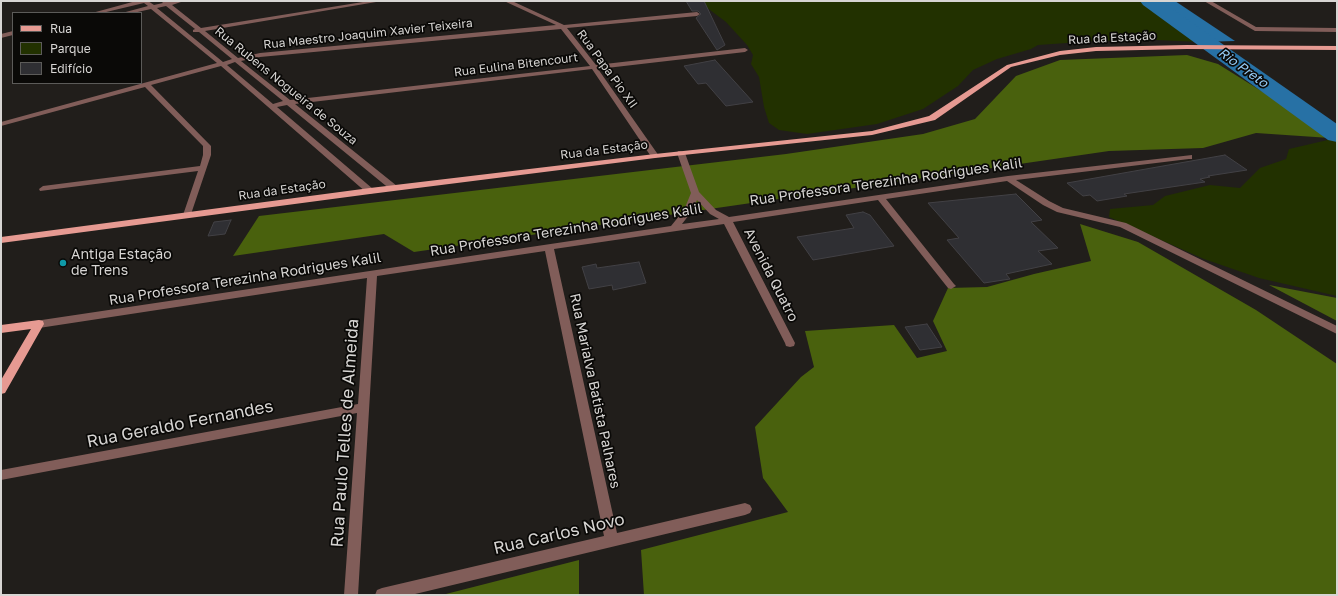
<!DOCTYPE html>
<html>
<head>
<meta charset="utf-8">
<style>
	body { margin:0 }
	#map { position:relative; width:1338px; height:596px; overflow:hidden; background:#211e1b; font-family:"Golos Text",sans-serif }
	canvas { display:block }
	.frame { position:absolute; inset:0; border:2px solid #d7d5d3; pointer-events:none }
	.legend { position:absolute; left:12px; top:12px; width:130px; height:72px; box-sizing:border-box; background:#0a0907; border:1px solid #5c5b59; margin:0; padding:5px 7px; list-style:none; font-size:12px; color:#d7d5d3 }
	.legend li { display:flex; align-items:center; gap:8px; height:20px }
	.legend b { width:20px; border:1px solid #5c5b59 }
</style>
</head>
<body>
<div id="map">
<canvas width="1338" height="596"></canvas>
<div class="frame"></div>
<ul class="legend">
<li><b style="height:5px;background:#e69a92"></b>Rua</li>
<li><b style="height:11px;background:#223100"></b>Parque</li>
<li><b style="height:11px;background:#2f2f33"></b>Edifício</li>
</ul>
</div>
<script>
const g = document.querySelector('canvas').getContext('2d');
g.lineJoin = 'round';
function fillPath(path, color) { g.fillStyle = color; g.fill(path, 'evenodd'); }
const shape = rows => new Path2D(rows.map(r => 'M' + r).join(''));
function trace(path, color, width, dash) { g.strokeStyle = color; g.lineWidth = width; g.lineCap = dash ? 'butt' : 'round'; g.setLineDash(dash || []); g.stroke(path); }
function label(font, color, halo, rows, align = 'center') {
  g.font = font + ' "Golos Text",sans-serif'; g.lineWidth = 3.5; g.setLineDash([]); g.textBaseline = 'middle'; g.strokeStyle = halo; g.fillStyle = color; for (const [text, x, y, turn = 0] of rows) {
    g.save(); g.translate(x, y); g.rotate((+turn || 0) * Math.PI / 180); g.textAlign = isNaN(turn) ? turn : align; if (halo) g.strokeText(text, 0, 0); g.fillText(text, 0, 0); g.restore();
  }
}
const green = shape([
	[698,1,1141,1,1200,42,1156,40,1096,41,1038,45,1031,49,997,59,973,70,958,86,923,109,877,124,807,134,779,130,769,123,764,107,759,77,751,64,753,55,747,45,726,22],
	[1332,139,1337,142,1337,296,1259,278,1204,259,1109,217,1110,209,1153,205,1165,196,1210,185,1240,188,1260,168,1286,159,1289,149]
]);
const forest = shape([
	[1187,55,1218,64,1319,127,1330,138,1256,133,1203,148,1109,151,414,252,384,234,233,256,259,216,786,154,923,134,975,119,1016,76,1060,60],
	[1080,224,1138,242,1256,310,1337,364,1337,595,644,595,641,550,788,512,763,478,755,427,801,377,814,367,805,331,894,325,917,358,947,351,933,321,948,288,987,287,1034,274,1091,261],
	[1269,285,1337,298,1337,321],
	[579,560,579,595,442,595]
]);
const water = shape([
	[1141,1,1175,1,1235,41,1200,42]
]);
const river = shape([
	[1140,1,1161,1,1337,124,1337,142,1328,140,1143,5,1140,1]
]);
const building = shape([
	[686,1,704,1,725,45,717,50,696,18,701,14,698,11,692,11,686,1],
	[715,60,753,102,726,106,706,83,698,84,684,66,715,60],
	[1225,155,1247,170,1208,176,1210,177,1200,179,1205,182,1124,194,1127,196,1097,201,1090,195,1083,196,1067,183,1225,155],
	[1016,194,1042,220,1031,222,1058,248,1038,251,1052,264,1006,274,1010,279,984,283,947,240,959,238,928,203,1016,194],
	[863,212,870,215,894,246,813,260,797,237,854,228,846,215,863,212],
	[231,220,225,234,208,236,214,222,231,220],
	[639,262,646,283,613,290,612,285,589,289,582,267,596,264,597,268,639,262],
	[927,324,942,347,920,350,905,327,927,324]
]);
const minor = shape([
	[136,1,148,1,154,5,163,3,161,1,184,1,172,5,201,28,369,1,382,1,205,31,238,58,260,53,556,25,504,1,512,1,564,25,697,12,700,14,697,16,567,28,596,65,745,48,748,50,745,52,598,69,659,156,655,158,652,158,592,69,295,104,397,186,398,188,394,190,391,190,287,105,277,107,373,189,374,191,373,193,370,194,367,193,221,66,151,85,211,146,211,155,190,217,187,218,183,215,198,171,40,191,39,189,43,186,200,166,203,155,203,146,145,87,1,126,1,122,217,63,151,9,133,13,122,13,148,6,144,3,102,13,92,13,136,1],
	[166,6,195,29,193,30,193,32,199,32,232,59,223,62,157,8,166,6],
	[561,29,590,66,290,100,241,61,260,57,561,29],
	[235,62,283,101,273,104,227,65,235,62],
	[1204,1,1211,1,1256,27,1337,28,1337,32,1255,31,1204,1],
	[13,31,13,35,1,38,1,34,13,31],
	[678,151,681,151,685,153,699,192,716,210,729,217,1008,176,1192,155,1192,159,1189,159,1016,180,1049,201,1063,208,1126,223,1337,326,1337,334,1120,227,1057,212,1043,205,1007,181,886,199,954,284,956,286,951,289,948,288,878,200,733,222,795,343,794,346,790,347,786,346,785,343,724,224,554,249,617,533,745,503,750,505,752,509,750,513,745,515,411,595,375,595,377,590,382,588,604,536,545,251,377,276,358,595,344,595,357,413,1,480,1,470,358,404,367,278,39,328,35,327,34,324,35,321,671,226,684,210,691,193,677,153,678,151],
	[697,200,710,214,719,219,682,224,692,211,697,200]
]);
const major = shape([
	[1187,45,1337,46,1337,50,1187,49,1096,51,1060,55,1011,67,935,120,872,135,655,158,370,194,1,243,1,237,370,188,655,154,872,131,929,116,1007,65,1060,51,1096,47,1187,45],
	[39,320,43,321,44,324,5,393,1,394,1,380,31,329,1,333,1,325,39,320]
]);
const markers = [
	[63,263,4,"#0f9aa8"]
];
const farStreetnames = [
	["Rua Maestro Joaquim Xavier Teixeira",368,34,-6],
	["Rua da Estação",1112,38,-3],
	["Rua Eulina Bitencourt",516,65,-7],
	["Rua Papa Pio XII",607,69,54],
	["Rua Rubens Nogueira de Souza",286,86,39],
	["Rua da Estação",604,150,-7],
	["Rua da Estação",282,190,-8]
];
const farWaternames = [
	["Rio Preto",1243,68,36]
];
const streetNames = [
	["Rua Professora Terezinha Rodrigues Kalil",886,182,-8],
	["Rua Professora Terezinha Rodrigues Kalil",566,230,-9],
	["Avenida Quatro",771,275,63],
	["Rua Professora Terezinha Rodrigues Kalil",245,279,-9],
	["Rua Marialva Batista Palhares",595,391,78]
];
const poiNames = [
	["Antiga Estação",71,255],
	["de Trens",71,271]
];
const nearStreetnames = [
	["Rua Geraldo Fernandes",180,424,-11],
	["Rua Paulo Telles de Almeida",345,433,-86],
	["Rua Carlos Novo",559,534,-13]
];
fillPath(green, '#223100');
fillPath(forest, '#49610d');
fillPath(water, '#2771a5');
fillPath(river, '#2771a5');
fillPath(building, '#2f2f33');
trace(building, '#424145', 1);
fillPath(minor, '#815d59');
fillPath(major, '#e69a92');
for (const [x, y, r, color] of markers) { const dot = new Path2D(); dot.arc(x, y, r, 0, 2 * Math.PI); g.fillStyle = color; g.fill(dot); trace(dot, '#0a0907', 1.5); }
label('12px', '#d7d5d3', '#0a0907', farStreetnames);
label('italic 13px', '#95cbf6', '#0a0907', farWaternames);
label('14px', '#d7d5d3', '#0a0907', streetNames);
label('14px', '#d7d5d3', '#0a0907', poiNames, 'left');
label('17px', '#d7d5d3', '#0a0907', nearStreetnames);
</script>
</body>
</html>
